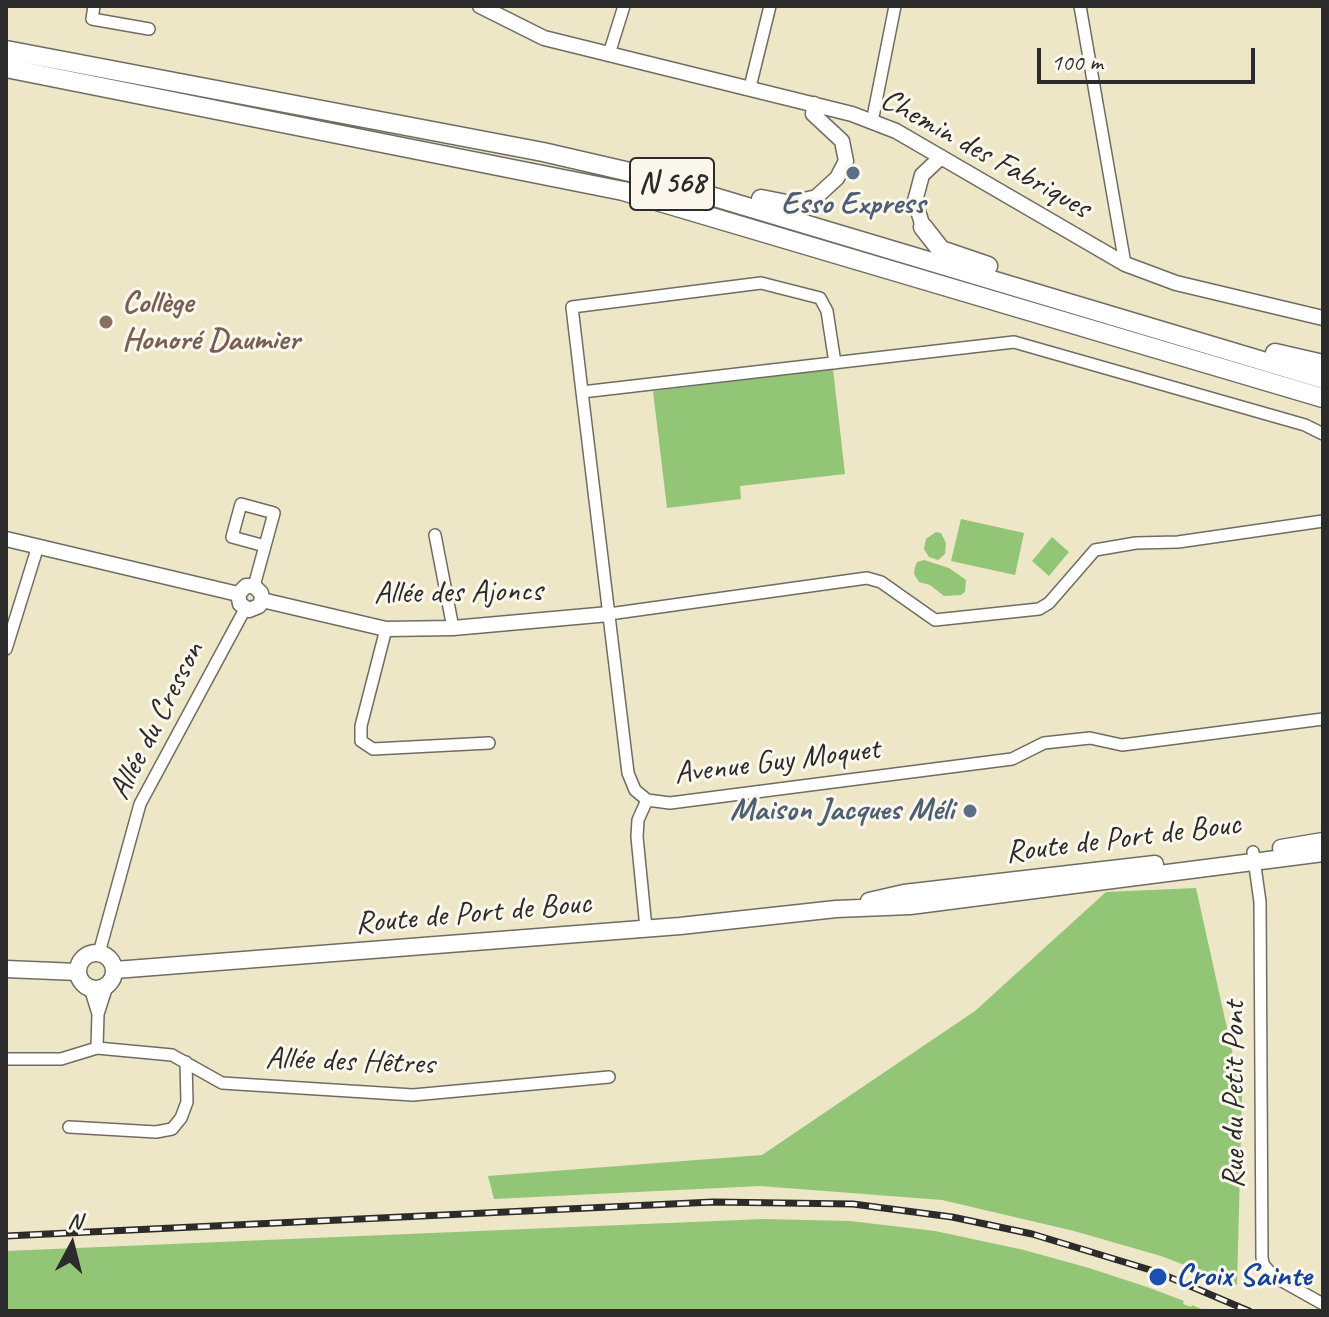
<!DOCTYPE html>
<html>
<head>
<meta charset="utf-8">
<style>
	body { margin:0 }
	#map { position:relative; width:1329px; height:1317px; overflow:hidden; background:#ede6c7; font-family:Caveat,sans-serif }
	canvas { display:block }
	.frame { position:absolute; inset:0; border:8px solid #2b2b2b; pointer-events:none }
	.north { position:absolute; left:32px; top:1205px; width:80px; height:80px; -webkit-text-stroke:6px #fbf7ec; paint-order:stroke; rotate:7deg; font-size:22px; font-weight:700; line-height:32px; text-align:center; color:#2b2b2b }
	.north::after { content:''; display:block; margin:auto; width:28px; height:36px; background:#2b2b2b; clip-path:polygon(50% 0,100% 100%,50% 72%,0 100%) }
	.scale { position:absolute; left:1037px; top:48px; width:218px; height:36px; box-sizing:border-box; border:4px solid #2b2b2b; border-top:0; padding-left:10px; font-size:24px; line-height:28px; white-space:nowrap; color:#2b2b2b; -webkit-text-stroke:6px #fbf7ec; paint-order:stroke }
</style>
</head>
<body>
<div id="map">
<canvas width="1329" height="1317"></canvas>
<div class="frame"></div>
<div class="north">N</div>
<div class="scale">100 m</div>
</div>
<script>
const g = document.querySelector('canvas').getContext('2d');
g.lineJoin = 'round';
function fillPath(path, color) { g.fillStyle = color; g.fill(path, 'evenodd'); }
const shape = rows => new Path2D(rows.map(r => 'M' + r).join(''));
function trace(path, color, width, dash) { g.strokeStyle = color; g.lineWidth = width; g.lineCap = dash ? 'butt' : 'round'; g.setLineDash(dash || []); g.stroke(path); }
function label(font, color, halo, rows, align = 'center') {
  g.font = font + ' Caveat,sans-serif'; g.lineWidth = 6; g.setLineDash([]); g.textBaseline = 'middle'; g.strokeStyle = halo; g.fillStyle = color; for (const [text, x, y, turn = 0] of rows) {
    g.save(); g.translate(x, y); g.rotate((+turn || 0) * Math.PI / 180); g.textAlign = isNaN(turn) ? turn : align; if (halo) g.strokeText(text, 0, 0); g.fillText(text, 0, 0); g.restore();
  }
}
const green = shape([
	[833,369,845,474,740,486,741,499,667,508,653,391],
	[961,519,1024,533,1015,575,951,561],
	[936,532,941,533,946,543,945,554,938,560,929,557,924,549,926,539],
	[1052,537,1069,552,1049,576,1032,561],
	[924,560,949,568,966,580,965,592,961,595,944,596,930,585,919,582,914,574,915,567,917,562],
	[1196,888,1242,1096,1237,1285,1161,1256,1074,1231,942,1200,760,1186,494,1199,488,1176,762,1155,975,1011,1106,892],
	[763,1219,850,1221,935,1231,1024,1250,1089,1268,1147,1287,1184,1301,1183,1304,1191,1307,1192,1305,1206,1311,6,1311,6,1251]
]);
const minor = shape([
	[94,6,92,19,149,29],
	[1080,6,1125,264],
	[609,54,624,6],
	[750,87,770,6],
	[872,122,895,6],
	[582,392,572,307,761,283,820,298,827,311,835,363],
	[1323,434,1305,425,1014,342,582,392,628,773,635,790,647,800,670,803,1012,759,1044,743,1090,738,1122,745,1323,719],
	[435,535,453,628],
	[254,586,265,546,232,537,241,504,274,513,265,546],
	[609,614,867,578,881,582,935,620,1039,609,1049,603,1095,550,1136,543,1178,542,1323,521],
	[386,629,361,726,361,741,373,749,489,743],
	[6,649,38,546],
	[1253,852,1260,902,1262,1257,1263,1264,1273,1276,1323,1304],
	[646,928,637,837,638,820,647,800],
	[99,953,140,804,245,609],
	[90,988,98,1014,107,986],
	[97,1048,172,1055,222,1083,413,1095,609,1077],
	[6,1059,61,1059,97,1048,98,1014],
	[69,1127,156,1132,172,1129,181,1118,187,1102,186,1062]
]);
const tertiary = shape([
	[480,6,544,38,852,114,896,131,1125,264,1176,283,1323,318],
	[813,200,837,178,846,161,842,141,813,114,814,104],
	[923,227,915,201,922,175,941,157],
	[6,539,238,594],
	[238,594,240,604,249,610,259,606,262,600],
	[238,594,246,586,254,586,261,593,262,600],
	[262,600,386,629,453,628,609,614]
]);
const secondary = shape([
	[1281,848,1323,841],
	[869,901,904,893,1155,864],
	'78 971a18 18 0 1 1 36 0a18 18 0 1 1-36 0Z',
	[6,969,78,972],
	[115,970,680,926,836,909,910,906,1323,853]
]);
const trunk = shape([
	[6,50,543,152,634,173,1323,379],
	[6,68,623,191,1323,398],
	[761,199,791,205,813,200],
	[923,227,941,250,988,266],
	[1275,353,1323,364]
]);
const rail = shape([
	[6,1236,713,1202,853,1204,952,1217,1032,1234,1157,1272,1249,1311]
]);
const markers = [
	[853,173,8,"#5c6f8a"],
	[106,322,8,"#8d6e63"],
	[970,811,8,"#5c6f8a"],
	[1158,1277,10,"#1a4fb4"]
];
const shields = [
	[672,184,84]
];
const shieldNames = [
	["N 568",672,184]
];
const streetNames = [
	["Chemin des Fabriques",985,154,29],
	["Allée des Ajoncs",458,593,-1],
	["Allée du Cresson",157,721,-63],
	["Avenue Guy Moquet",777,762,-7],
	["Route de Port de Bouc",1123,839,-7],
	["Route de Port de Bouc",473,914,-5],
	["Allée des Hêtres",350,1062,2],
	["Rue du Petit Pont",1235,1095,-90]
];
const serviceNames = [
	["Esso Express",853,205],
	["Maison Jacques Méli",954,811,"right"]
];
const educationNames = [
	["Collège",122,304],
	["Honoré Daumier",122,341]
];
const transitNames = [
	["Croix Sainte",1176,1277]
];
fillPath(green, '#93c576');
trace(minor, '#6f6c62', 14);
trace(tertiary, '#6f6c62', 17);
trace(secondary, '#6f6c62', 19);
trace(trunk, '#6f6c62', 21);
trace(minor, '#fff', 11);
trace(tertiary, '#fff', 14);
trace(secondary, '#fff', 16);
trace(trunk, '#fff', 18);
trace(rail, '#2b2b2b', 7);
trace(rail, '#fbf7ec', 4, [12]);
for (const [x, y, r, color] of markers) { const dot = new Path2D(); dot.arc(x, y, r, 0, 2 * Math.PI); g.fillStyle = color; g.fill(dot); trace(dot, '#fbf7ec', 3); }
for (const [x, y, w] of shields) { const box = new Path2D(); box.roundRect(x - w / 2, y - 26, w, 52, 6); g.fillStyle = '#fbf7ec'; g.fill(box); trace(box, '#2b2b2b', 2); }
label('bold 30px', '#2b2b2b', null, shieldNames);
label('32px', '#2b2b2b', '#fbf7ec', streetNames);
label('bold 32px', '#4e5e75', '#fbf7ec', serviceNames);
label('bold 32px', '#785e54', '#fbf7ec', educationNames, 'left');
label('bold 32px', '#164399', '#fbf7ec', transitNames, 'left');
</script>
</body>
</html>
